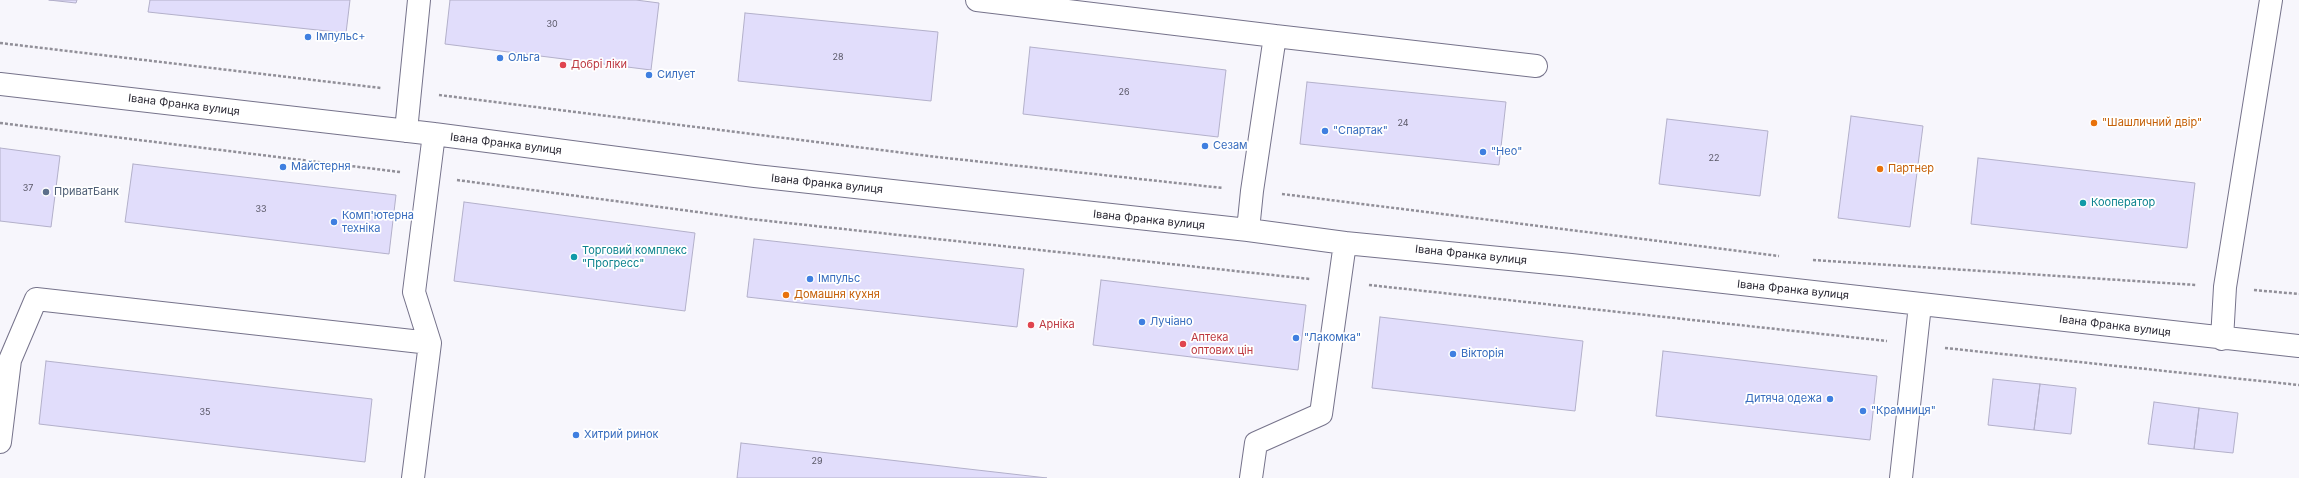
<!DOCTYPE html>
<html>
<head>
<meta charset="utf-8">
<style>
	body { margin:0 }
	canvas { display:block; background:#f7f6fc }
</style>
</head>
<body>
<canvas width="2299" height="478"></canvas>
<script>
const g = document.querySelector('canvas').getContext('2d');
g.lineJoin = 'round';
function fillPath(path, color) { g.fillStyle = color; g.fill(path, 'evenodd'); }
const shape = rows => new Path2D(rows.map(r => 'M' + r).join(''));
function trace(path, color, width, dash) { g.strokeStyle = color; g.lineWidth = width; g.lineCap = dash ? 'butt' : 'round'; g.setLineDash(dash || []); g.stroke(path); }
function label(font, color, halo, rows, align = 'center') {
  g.font = font + ' Inter,sans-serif'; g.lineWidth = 3.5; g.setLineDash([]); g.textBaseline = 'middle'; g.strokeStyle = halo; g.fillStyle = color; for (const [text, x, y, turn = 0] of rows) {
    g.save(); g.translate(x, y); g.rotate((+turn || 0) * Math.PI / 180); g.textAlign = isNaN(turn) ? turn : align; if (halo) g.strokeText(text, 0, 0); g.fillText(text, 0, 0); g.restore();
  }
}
const building = shape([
	[49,0,77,0,76,3,49,0],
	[150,0,350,0,346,33,148,12,150,0],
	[450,0,636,0,659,3,651,70,445,44,450,0],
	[745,13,938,32,931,101,738,81,745,13],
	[1030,47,1226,70,1218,137,1023,114,1030,47],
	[1307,82,1506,102,1499,165,1300,144,1307,82],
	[1851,116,1923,126,1910,227,1838,218,1851,116],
	[1667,119,1768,131,1760,196,1659,184,1667,119],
	[0,148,60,156,51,227,0,221,0,148],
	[1978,158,2195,183,2187,248,1971,224,1978,158],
	[133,164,396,195,389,254,125,222,133,164],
	[464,202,695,233,685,311,454,281,464,202],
	[754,239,1024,269,1017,327,747,297,754,239],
	[1101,280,1306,305,1298,370,1093,345,1101,280],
	[1380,317,1583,341,1575,411,1372,388,1380,317],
	[1663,351,1877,376,1870,440,1656,416,1663,351],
	[46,361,372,399,365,462,39,424,46,361],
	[1993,379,2040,384,2034,430,1988,425,1993,379],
	[2040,384,2076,388,2071,434,2034,430,2040,384],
	[2154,402,2199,408,2194,449,2148,444,2154,402],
	[2199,408,2238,413,2233,453,2194,449,2199,408],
	[741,443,1047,478,737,478,741,443]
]);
const path = shape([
	[0,43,381,88],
	[439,95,937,157,1223,188],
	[0,123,400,172],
	[457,180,750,219,1310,279],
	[1282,194,1779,256],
	[1813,260,2196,285],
	[1369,285,1887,341],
	[2254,290,2299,294],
	[1945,348,2299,385]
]);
const minor = shape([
	[977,0,1275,36,1252,191,1248,230],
	[1275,36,1536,66],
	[0,84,434,134,755,176,1248,230,1345,243,1571,265,2299,346],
	[406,131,419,0],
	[2222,339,2225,287,2271,0],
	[0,442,10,360,36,299,430,343,414,292,434,134],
	[413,478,430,343],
	[1251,478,1256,443,1321,414,1345,243],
	[1901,478,1920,305]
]);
const markers = [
	[308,37,4,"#3f7fe0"],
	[500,58,4,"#3f7fe0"],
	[563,65,4,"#e0444e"],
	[649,75,4,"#3f7fe0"],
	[2094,123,4,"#e8710a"],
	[1325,131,4,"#3f7fe0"],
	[1205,146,4,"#3f7fe0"],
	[1483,152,4,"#3f7fe0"],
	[283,167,4,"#3f7fe0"],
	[1880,169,4,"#e8710a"],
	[46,192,4,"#5c6f8a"],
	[2083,203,4,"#0f9aa8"],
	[334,222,4,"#3f7fe0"],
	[574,257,4,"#0f9aa8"],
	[810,279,4,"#3f7fe0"],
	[786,295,4,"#e8710a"],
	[1142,322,4,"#3f7fe0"],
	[1031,325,4,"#e0444e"],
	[1296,338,4,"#3f7fe0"],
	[1183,344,4,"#e0444e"],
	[1453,354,4,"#3f7fe0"],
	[1830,399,4,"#3f7fe0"],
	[1863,411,4,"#3f7fe0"],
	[576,435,4,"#3f7fe0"]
];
const numberNames = [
	["30",552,24],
	["28",838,57],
	["26",1124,92],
	["24",1403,123],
	["22",1714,158],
	["37",28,188],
	["33",261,209],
	["35",205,412],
	["29",817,461]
];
const shopNames = [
	["Імпульс+",316,37],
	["Ольга",508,58],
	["Силует",657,75],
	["\"Спартак\"",1333,131],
	["Сезам",1213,146],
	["\"Нео\"",1491,152],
	["Майстерня",291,167],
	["Комп'ютерна",342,216],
	["техніка",342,229],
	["Імпульс",818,279],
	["Лучіано",1150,322],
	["\"Лакомка\"",1304,338],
	["Вікторія",1461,354],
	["Дитяча одежа",1822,399,"right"],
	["\"Крамниця\"",1871,411],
	["Хитрий ринок",584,435]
];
const healthNames = [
	["Добрі ліки",571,65],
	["Арніка",1039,325],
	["Аптека",1191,338],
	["оптових цін",1191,351]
];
const streetNames = [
	["Івана Франка вулиця",184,105,7],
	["Івана Франка вулиця",506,144,7],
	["Івана Франка вулиця",827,184,6],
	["Івана Франка вулиця",1149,220,6],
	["Івана Франка вулиця",1471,255,6],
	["Івана Франка вулиця",1793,290,6],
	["Івана Франка вулиця",2115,326,7]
];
const foodNames = [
	["\"Шашличний двір\"",2102,123],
	["Партнер",1888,169],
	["Домашня кухня",794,295]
];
const serviceNames = [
	["ПриватБанк",54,192]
];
const cultureNames = [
	["Кооператор",2091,203],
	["Торговий комплекс",582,251],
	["\"Прогресс\"",582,264]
];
fillPath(building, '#e1ddfb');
trace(building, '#b3b0ca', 1);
trace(minor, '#76738b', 24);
trace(path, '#918f98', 2.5, [3, 2]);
trace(minor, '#fff', 22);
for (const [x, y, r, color] of markers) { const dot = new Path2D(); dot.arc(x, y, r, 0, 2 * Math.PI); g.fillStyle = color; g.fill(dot); trace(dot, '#fff', 1.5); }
label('9px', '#595766', null, numberNames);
label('11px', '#366cbe', '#fff', shopNames, 'left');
label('11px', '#be3a42', '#fff', healthNames, 'left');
label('11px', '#2c2a35', '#fff', streetNames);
label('11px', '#c56008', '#fff', foodNames, 'left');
label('11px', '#4e5e75', '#fff', serviceNames, 'left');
label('11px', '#0d838f', '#fff', cultureNames, 'left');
</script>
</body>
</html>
